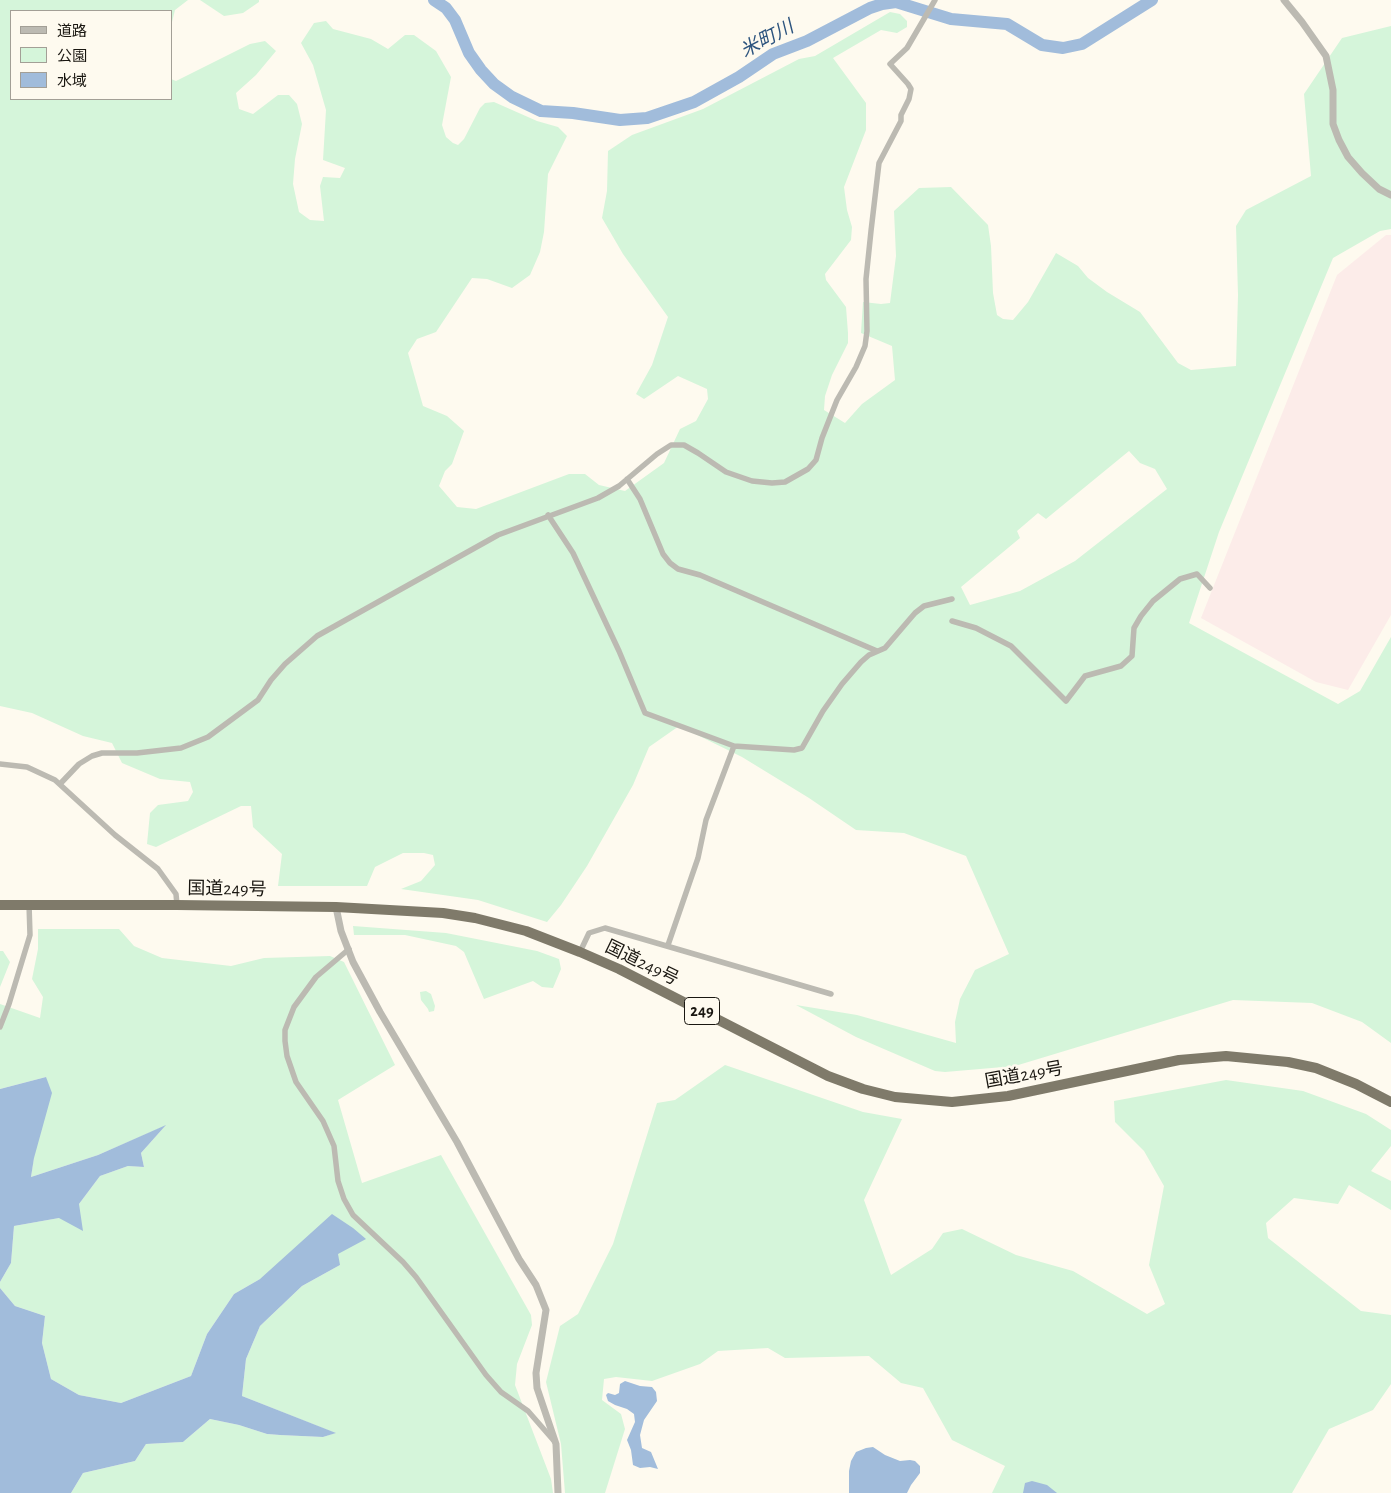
<!DOCTYPE html>
<html>
<head>
<meta charset="utf-8">
<style>
	body { margin:0 }
	#map { position:relative; width:1391px; height:1493px; overflow:hidden; background:#fefaef; font-family:"Alegreya Sans","Noto Sans JP",sans-serif }
	canvas { display:block }
	.legend { position:absolute; left:10px; top:10px; width:162px; height:90px; box-sizing:border-box; background:#fefaef; border:1px solid #a39f96; margin:0; padding:6px 9px; list-style:none; font-size:15px; color:#1a1711 }
	.legend li { display:flex; align-items:center; gap:10px; height:25px }
	.legend b { width:25px; border:1px solid #a39f96 }
</style>
</head>
<body>
<div id="map">
<canvas width="1391" height="1493"></canvas>
<ul class="legend">
<li><b style="height:6px;background:#bcbab2"></b>道路</li>
<li><b style="height:14px;background:#d5f5da"></b>公園</li>
<li><b style="height:14px;background:#a1bcdb"></b>水域</li>
</ul>
</div>
<script>
const g = document.querySelector('canvas').getContext('2d');
g.lineJoin = 'round';
function fillPath(path, color) { g.fillStyle = color; g.fill(path, 'evenodd'); }
const shape = rows => new Path2D(rows.map(r => 'M' + r).join(''));
function trace(path, color, width, dash) { g.strokeStyle = color; g.lineWidth = width; g.lineCap = dash ? 'butt' : 'round'; g.setLineDash(dash || []); g.stroke(path); }
function label(font, color, halo, rows, align = 'center') {
  g.font = font + ' "Alegreya Sans","Noto Sans JP",sans-serif'; g.lineWidth = 5; g.setLineDash([]); g.textBaseline = 'middle'; g.strokeStyle = halo; g.fillStyle = color; for (const [text, x, y, turn = 0] of rows) {
    g.save(); g.translate(x, y); g.rotate((+turn || 0) * Math.PI / 180); g.textAlign = isNaN(turn) ? turn : align; if (halo) g.strokeText(text, 0, 0); g.fillText(text, 0, 0); g.restore();
  }
}
const industrial = shape([
	[1386,235,1391,235,1391,615,1348,690,1316,682,1201,618,1337,275]
]);
const green = shape([
	[0,0,188,0,175,10,171,26,171,11,11,11,11,99,171,99,171,79,176,81,250,44,265,41,276,51,256,75,236,93,239,109,253,114,278,95,289,95,297,104,302,124,295,159,293,184,299,212,310,220,324,221,320,186,323,177,340,178,345,168,323,160,326,110,313,65,301,43,314,23,326,21,333,29,371,39,388,49,405,35,414,35,436,51,451,77,442,125,446,137,453,143,458,145,464,139,480,108,485,103,494,102,537,121,558,127,567,136,548,174,544,232,540,252,530,275,512,288,487,279,472,278,436,332,417,339,408,353,423,406,447,416,464,431,452,464,445,471,439,486,457,507,476,509,569,474,585,474,599,485,625,491,664,463,680,429,696,421,708,399,707,389,678,376,644,399,636,394,652,365,668,317,623,254,602,218,607,191,608,151,632,135,703,109,799,59,815,56,890,12,900,14,907,21,907,27,897,33,881,30,833,58,866,103,866,130,844,187,847,210,852,227,851,240,825,274,826,280,846,307,848,333,848,343,832,375,825,396,824,410,845,423,862,404,895,380,892,346,861,333,863,302,881,304,890,303,896,256,894,211,919,188,951,187,988,225,991,246,993,293,997,315,1003,319,1013,320,1028,302,1056,253,1078,266,1088,278,1107,292,1140,312,1178,363,1191,370,1236,366,1238,295,1236,226,1246,210,1311,176,1304,94,1342,38,1391,26,1391,229,1380,231,1333,258,1219,532,1189,623,1338,704,1360,691,1391,637,1391,1043,1362,1022,1312,1003,1233,1000,1015,1066,945,1072,935,1071,856,1037,796,1005,857,1015,956,1043,955,1022,960,999,975,970,1009,954,966,856,904,833,856,830,809,798,742,757,679,726,649,747,633,785,587,866,561,905,547,922,478,900,401,889,421,881,435,865,433,855,424,853,403,853,375,867,367,886,278,886,282,854,253,827,251,806,241,806,156,847,147,844,150,813,158,805,188,801,193,792,190,782,160,779,122,763,112,743,83,736,32,713,0,706],
	[1129,451,1140,463,1155,469,1167,489,1075,561,1020,591,970,605,961,587,1020,538,1017,531,1038,513,1046,519],
	[200,0,259,0,259,2,243,13,224,16],
	[353,926,446,933,537,951,559,959,561,969,553,988,542,987,533,981,484,999,464,952,456,946,405,935,354,935],
	[38,929,119,929,134,946,162,958,231,966,264,958,330,956,344,962,395,1065,338,1100,362,1183,441,1155,531,1315,532,1325,517,1364,515,1385,551,1479,553,1493,71,1493,83,1473,135,1461,146,1444,183,1442,210,1419,239,1425,267,1434,280,1435,323,1437,335,1433,242,1396,246,1359,260,1326,302,1286,340,1265,260,1279,234,1294,207,1334,191,1376,121,1403,79,1395,51,1379,42,1343,45,1316,15,1306,0,1288,0,1282,11,1263,14,1226,59,1218,79,1204,100,1176,128,1166,144,1167,141,1153,165,1126,98,1155,31,1177,46,1077,0,1089,0,1004,40,1018,43,997,32,979,38,949],
	[0,951,3,951,10,962,0,987],
	[426,991,431,994,435,1006,434,1011,429,1012,428,1009,421,1000,420,992],
	[725,1065,863,1112,902,1119,864,1200,891,1275,932,1249,943,1233,962,1229,1016,1255,1073,1271,1147,1314,1165,1304,1149,1265,1164,1186,1144,1151,1115,1122,1114,1101,1226,1080,1303,1091,1366,1114,1391,1130,1391,1146,1371,1171,1391,1181,1391,1210,1349,1185,1338,1204,1294,1198,1266,1223,1268,1238,1361,1311,1391,1315,1391,1384,1373,1410,1329,1429,1292,1493,992,1493,1005,1466,952,1440,923,1388,901,1383,869,1356,785,1358,768,1348,718,1351,700,1364,652,1381,616,1377,604,1379,602,1400,621,1414,625,1429,605,1493,565,1493,561,1444,546,1382,560,1326,578,1314,613,1244,657,1103,675,1100]
]);
const water = shape([
	[46,1077,52,1093,34,1158,31,1177,98,1155,166,1125,141,1153,144,1167,128,1166,100,1176,79,1204,83,1231,59,1218,14,1226,11,1263,0,1282,0,1089],
	[332,1214,353,1228,366,1239,338,1254,340,1265,302,1286,260,1326,246,1359,242,1396,336,1433,323,1437,280,1435,267,1434,239,1425,210,1419,183,1442,146,1444,135,1461,83,1473,71,1493,0,1493,0,1288,15,1306,45,1316,42,1343,51,1379,79,1395,121,1403,191,1376,207,1334,234,1294,260,1279],
	[625,1381,640,1386,652,1387,656,1392,657,1401,644,1420,640,1435,642,1448,651,1452,658,1469,650,1467,640,1468,633,1465,631,1450,627,1440,635,1422,634,1414,627,1409,615,1405,608,1401,606,1395,608,1393,615,1395,619,1393,620,1384],
	[873,1447,885,1455,900,1461,910,1460,915,1461,920,1466,920,1473,911,1485,907,1493,849,1493,849,1471,851,1461,856,1452,866,1448],
	[1032,1481,1047,1485,1057,1493,1023,1493,1025,1483]
]);
const river = shape([
	[434,0,446,8,455,20,469,53,481,70,494,84,512,97,541,111,573,113,620,120,647,118,694,102,739,77,773,54,807,41,870,8,882,4,896,2,951,19,1007,24,1042,45,1063,48,1082,44,1152,0]
]);
const minor = shape([
	[627,479,640,499,663,554,670,563,678,569,700,575,877,651],
	[548,515,573,553,619,651,645,713,734,746,794,750,802,748,823,711,842,684,861,662,869,655,885,648,915,613,924,606,952,599],
	[952,621,976,628,1011,646,1066,701,1085,676,1121,666,1132,656,1134,628,1141,616,1153,601,1180,579,1197,574,1210,588],
	[0,764,27,767,55,780,115,835,158,869,176,894,177,905],
	[60,784,79,764,92,756,102,753,137,753,181,748,208,737,258,700,271,680,285,664,317,636,498,535,598,498,619,486,657,454,671,445,684,445,698,453,726,472,752,481,772,483,785,482,808,469,816,460,822,438,837,400,856,367,865,346,867,331,866,279,871,231,879,163,901,121,901,115,909,99,911,89,908,84,890,64,907,48,935,0],
	[668,945,698,858,706,820,734,746],
	[349,949,316,977,294,1007,285,1030,285,1041,287,1056,296,1082,323,1121,334,1146,338,1181,344,1199,353,1215,403,1262,416,1277,486,1375,501,1392,528,1411,555,1442],
	[580,952,589,933,605,928,831,994],
	[0,1027,9,1004,30,935,29,904]
]);
const tertiary = shape([
	[1284,0,1302,22,1326,56,1333,90,1333,124,1339,140,1348,157,1362,173,1379,189,1391,195],
	[336,907,341,931,353,962,380,1012,457,1142,519,1259,536,1285,546,1310,536,1373,537,1388,556,1444,558,1493]
]);
const trunk = shape([
	[0,905,177,905,336,907,443,913,475,918,526,931,580,952,619,969,828,1076,863,1089,895,1097,952,1102,1008,1096,1179,1060,1226,1056,1288,1062,1316,1068,1356,1084,1391,1102]
]);
const shields = [
	[702,1011,35]
];
const shieldNames = [
	["249",702,1011]
];
const streetNames = [
	["国道249号",227,889,1],
	["国道249号",642,963,26],
	["国道249号",1024,1075,-10]
];
const waterNames = [
	["米町川",767,39,-28]
];
fillPath(industrial, '#fcece9');
fillPath(green, '#d5f5da');
fillPath(water, '#a1bcdb');
trace(river, '#a1bcdb', 12);
trace(minor, '#bcbab2', 5.5);
trace(tertiary, '#bcbab2', 7);
trace(trunk, '#7f7a6a', 10);
for (const [x, y, w] of shields) { const box = new Path2D(); box.roundRect(x - w / 2, y - 13.5, w, 27, 4); g.fillStyle = '#fefaef'; g.fill(box); trace(box, '#1a1711', 1); }
label('bold 16px', '#1a1711', null, shieldNames);
label('18px', '#1a1711', '#fefaef', streetNames);
label('italic 19px', '#2d547e', '#fefaef', waterNames);
</script>
</body>
</html>
